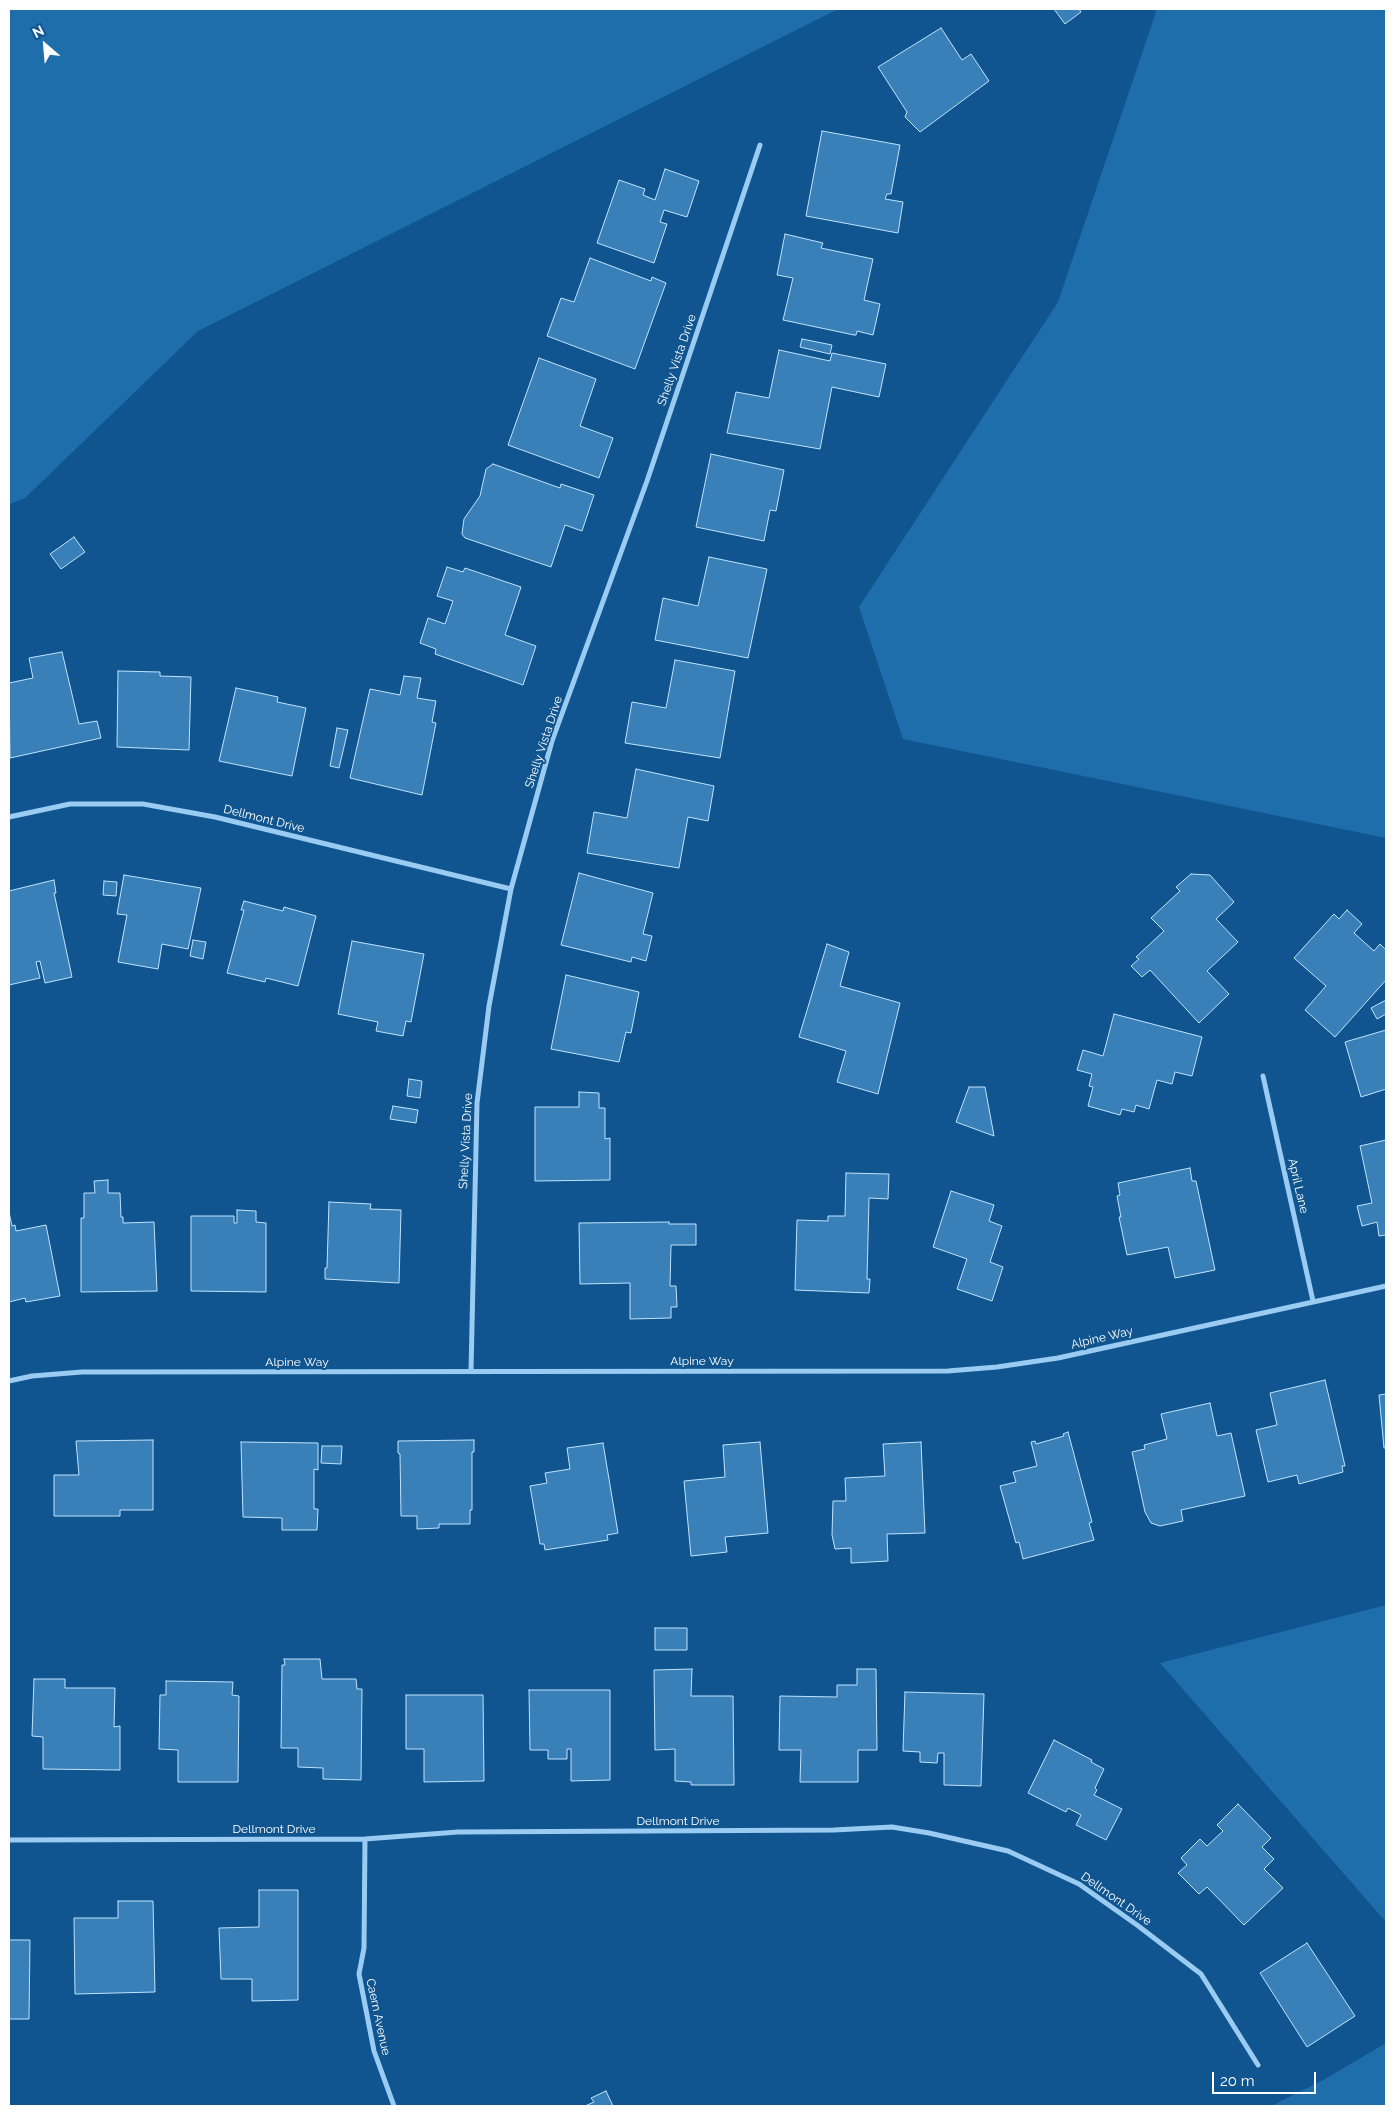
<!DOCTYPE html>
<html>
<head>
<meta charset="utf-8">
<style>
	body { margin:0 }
	#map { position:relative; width:1395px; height:2115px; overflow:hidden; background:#10558f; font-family:Raleway,sans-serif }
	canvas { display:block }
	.frame { position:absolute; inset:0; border:10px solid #fff; pointer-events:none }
	.north { position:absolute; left:20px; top:20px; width:50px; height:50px; -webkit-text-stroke:4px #10558f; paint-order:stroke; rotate:333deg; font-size:14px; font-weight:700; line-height:20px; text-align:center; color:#fff }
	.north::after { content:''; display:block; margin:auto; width:18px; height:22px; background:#fff; clip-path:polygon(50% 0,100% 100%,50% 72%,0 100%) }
	.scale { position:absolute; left:1212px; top:2072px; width:104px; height:22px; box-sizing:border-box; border:2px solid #fff; border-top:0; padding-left:6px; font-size:15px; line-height:18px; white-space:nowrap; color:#fff; -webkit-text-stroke:4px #10558f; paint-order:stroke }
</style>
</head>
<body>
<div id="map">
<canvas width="1395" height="2115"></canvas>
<div class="frame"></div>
<div class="north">N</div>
<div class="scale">20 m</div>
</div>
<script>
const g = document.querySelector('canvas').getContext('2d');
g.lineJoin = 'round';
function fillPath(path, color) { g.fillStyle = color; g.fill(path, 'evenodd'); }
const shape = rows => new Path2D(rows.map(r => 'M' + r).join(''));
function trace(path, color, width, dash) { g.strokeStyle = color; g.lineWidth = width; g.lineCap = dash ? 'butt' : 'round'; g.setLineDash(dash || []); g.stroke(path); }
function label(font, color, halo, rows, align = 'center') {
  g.font = font + ' Raleway,sans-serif'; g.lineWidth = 4; g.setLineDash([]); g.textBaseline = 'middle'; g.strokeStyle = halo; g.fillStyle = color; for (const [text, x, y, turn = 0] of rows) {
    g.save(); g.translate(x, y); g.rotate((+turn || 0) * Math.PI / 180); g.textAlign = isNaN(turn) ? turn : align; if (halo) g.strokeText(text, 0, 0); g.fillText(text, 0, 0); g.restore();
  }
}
const green = shape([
	[9,9,838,9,198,331,25,498,9,504],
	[1157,9,1386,9,1386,838,903,739,859,607,1058,302],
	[1386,1605,1386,1922,1160,1663],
	[1386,2043,1386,2106,1271,2106,1325,2079]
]);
const building = shape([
	[1054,9,1079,9,1081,12,1065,24,1054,9],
	[941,28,962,60,971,54,989,81,920,132,905,117,907,112,878,67,941,28],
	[822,131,900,145,891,194,887,194,885,199,903,202,898,233,806,216,822,131],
	[665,169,699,181,687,217,664,210,660,222,667,224,654,263,597,243,619,180,645,189,643,195,655,200,665,169],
	[785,234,823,243,821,248,873,259,864,300,880,304,873,335,857,331,856,335,854,335,783,320,793,278,777,275,785,234],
	[590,258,651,281,652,277,666,283,635,369,547,336,561,298,574,302,590,258],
	[802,339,832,345,830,354,800,347,802,339],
	[779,350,830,361,832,353,886,364,879,397,832,387,820,449,727,433,736,392,769,398,779,350],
	[539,358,596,379,580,426,613,438,599,478,508,445,539,358],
	[711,454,784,470,776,511,770,510,764,541,696,527,711,454],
	[493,464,560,488,561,484,594,495,582,531,565,525,551,567,465,538,462,534,464,519,480,496,486,469,493,464],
	[74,537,85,552,61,569,50,554,74,537],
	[709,557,767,569,748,658,655,640,663,598,698,606,709,557],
	[447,567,463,572,465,568,521,587,505,635,536,646,523,685,435,654,436,649,420,643,428,618,445,624,453,601,437,596,447,567],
	[62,652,79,724,97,721,101,738,10,758,9,683,33,678,29,658,62,652],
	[675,660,735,671,720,758,625,743,632,702,666,708,675,660],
	[118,671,160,672,160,676,191,677,189,750,117,747,118,671],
	[404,676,421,678,417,698,436,701,432,722,436,723,422,795,350,778,370,689,400,695,404,676],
	[236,688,278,697,277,702,306,708,292,776,219,761,236,688],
	[337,728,348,730,339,768,330,766,337,728],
	[636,769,714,786,708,821,688,817,679,868,587,853,594,812,627,818,636,769],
	[579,873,653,893,643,934,652,936,646,961,632,957,631,962,561,945,579,873],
	[1191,874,1210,875,1234,902,1216,919,1238,942,1207,971,1229,994,1199,1023,1150,970,1142,977,1131,966,1139,959,1136,957,1164,931,1151,918,1180,891,1176,887,1191,874],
	[124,875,201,888,188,949,162,944,158,969,118,962,127,915,117,914,124,875],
	[54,880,56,893,54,893,72,977,45,983,40,961,36,962,40,978,9,985,9,891,54,880],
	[104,881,117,882,116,896,103,895,104,881],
	[244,901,283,911,284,907,316,916,298,986,266,978,265,982,227,973,244,910,241,910,244,901],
	[1347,910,1362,924,1354,933,1374,951,1380,944,1386,950,1386,980,1335,1037,1305,1010,1326,986,1294,958,1334,914,1339,919,1347,910],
	[193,940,206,942,203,959,190,956,193,940],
	[352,941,424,954,411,1022,406,1021,403,1036,376,1031,378,1022,338,1014,352,941],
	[827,944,849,952,840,986,900,1003,878,1094,837,1082,846,1051,799,1037,827,944],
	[566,975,639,992,631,1033,626,1032,619,1062,551,1049,566,975],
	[1386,1000,1386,1014,1377,1019,1371,1008,1386,1000],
	[1114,1014,1202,1037,1192,1076,1175,1072,1172,1084,1157,1080,1149,1109,1136,1105,1134,1112,1122,1109,1120,1115,1088,1106,1093,1087,1089,1086,1092,1074,1077,1070,1083,1050,1103,1056,1114,1014],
	[1386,1030,1386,1089,1361,1097,1345,1042,1386,1030],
	[409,1079,422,1081,420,1098,407,1096,409,1079],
	[969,1087,985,1087,994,1136,956,1122,969,1087],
	[579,1092,599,1093,599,1108,605,1108,605,1139,610,1138,610,1180,535,1181,535,1107,579,1107,579,1092],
	[393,1106,418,1110,416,1123,390,1119,393,1106],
	[1386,1140,1386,1235,1379,1236,1377,1222,1362,1226,1357,1206,1372,1203,1360,1146,1386,1140],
	[1190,1168,1192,1181,1196,1181,1215,1270,1175,1278,1168,1247,1127,1255,1119,1217,1121,1217,1117,1196,1120,1195,1118,1183,1190,1168],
	[846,1173,889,1174,888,1199,869,1198,867,1279,870,1279,869,1293,795,1290,797,1220,828,1221,828,1216,845,1216,846,1173],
	[108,1180,108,1193,120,1193,121,1217,123,1217,123,1223,154,1222,157,1291,81,1292,81,1218,84,1218,84,1193,95,1193,94,1181,108,1180],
	[951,1191,994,1205,989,1221,1002,1226,990,1262,1003,1267,992,1301,957,1289,967,1259,933,1247,951,1191],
	[329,1202,371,1204,370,1209,401,1210,399,1283,325,1279,325,1268,327,1268,329,1202],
	[237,1210,256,1211,256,1222,266,1223,266,1292,191,1291,191,1216,234,1216,234,1223,237,1223,237,1210],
	[9,1212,12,1226,15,1225,16,1231,46,1225,60,1296,26,1302,25,1298,9,1302,9,1212],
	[669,1222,669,1224,696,1224,696,1245,671,1245,670,1286,676,1286,677,1307,671,1307,671,1318,630,1319,630,1283,580,1284,579,1223,669,1222],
	[1325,1380,1345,1466,1342,1466,1343,1472,1299,1484,1297,1475,1268,1482,1256,1430,1277,1425,1270,1393,1325,1380],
	[1386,1394,1386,1448,1384,1448,1379,1395,1386,1394],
	[1210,1403,1217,1436,1231,1433,1245,1496,1181,1510,1183,1521,1160,1526,1151,1523,1145,1512,1132,1452,1145,1449,1144,1445,1167,1439,1161,1414,1210,1403],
	[1068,1432,1092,1522,1089,1523,1094,1540,1023,1559,1019,1542,1016,1543,1000,1486,1016,1482,1013,1472,1037,1466,1031,1442,1035,1441,1036,1444,1064,1436,1063,1434,1068,1432],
	[153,1440,153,1510,120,1510,120,1516,54,1516,54,1475,79,1475,76,1441,153,1440],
	[474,1440,474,1452,472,1452,472,1510,470,1510,470,1524,439,1524,439,1528,417,1529,417,1516,401,1516,400,1454,398,1453,398,1441,474,1440],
	[241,1442,318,1443,318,1470,314,1469,314,1509,318,1509,317,1530,282,1530,282,1518,243,1517,241,1442],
	[760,1442,768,1533,725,1537,727,1552,691,1556,684,1481,725,1477,723,1445,760,1442],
	[921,1442,925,1533,887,1534,888,1561,851,1563,851,1548,835,1549,832,1535,833,1501,846,1501,845,1478,885,1476,883,1444,921,1442],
	[603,1443,618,1533,607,1535,608,1540,545,1550,544,1544,540,1544,530,1486,547,1483,545,1473,570,1469,567,1448,603,1443],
	[322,1446,342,1446,341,1464,321,1463,322,1446],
	[655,1628,687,1628,687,1650,655,1650,655,1628],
	[284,1659,320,1659,322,1679,356,1679,357,1689,362,1689,361,1780,323,1779,323,1768,298,1767,298,1748,281,1748,282,1665,285,1665,284,1659],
	[692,1669,691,1696,733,1696,734,1785,691,1785,691,1782,675,1781,675,1749,655,1750,654,1670,692,1669],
	[857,1669,876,1669,877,1750,858,1750,858,1782,800,1782,801,1750,779,1750,780,1696,837,1697,837,1685,857,1685,857,1669],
	[34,1679,65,1679,65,1688,115,1688,114,1727,120,1726,120,1770,43,1769,43,1737,32,1736,34,1679],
	[166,1681,233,1682,232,1695,239,1696,238,1782,178,1782,178,1750,159,1749,160,1695,166,1695,166,1681],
	[529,1690,610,1690,610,1780,571,1781,571,1749,567,1749,567,1759,548,1759,548,1750,530,1750,529,1690],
	[905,1692,984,1694,981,1786,944,1785,944,1753,938,1753,937,1763,920,1762,920,1752,903,1751,905,1692],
	[406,1695,483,1695,484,1781,424,1782,424,1749,406,1749,406,1695],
	[1054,1740,1092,1760,1091,1762,1104,1769,1095,1788,1097,1790,1094,1795,1122,1809,1106,1840,1076,1825,1081,1815,1068,1808,1066,1812,1028,1793,1054,1740],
	[1238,1804,1271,1838,1262,1847,1274,1859,1264,1869,1283,1888,1244,1925,1207,1887,1199,1894,1178,1873,1187,1865,1181,1858,1200,1839,1207,1846,1223,1831,1217,1825,1238,1804],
	[259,1890,298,1890,298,2000,252,2001,252,1979,221,1979,219,1928,259,1927,259,1890],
	[118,1901,153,1901,155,1992,75,1994,74,1918,118,1918,118,1901],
	[9,1940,30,1940,29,2019,9,2019,9,1940],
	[1307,1943,1355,2016,1307,2047,1260,1973,1307,1943],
	[606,2091,613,2106,585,2106,594,2102,591,2098,606,2091]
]);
const minor = shape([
	[9,817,70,804,143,804,215,817,511,889],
	[1263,1076,1313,1301],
	[471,1371,477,1103,489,1006,511,889,552,741,647,481,760,145],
	[9,1381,32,1376,82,1372,948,1371,997,1367,1058,1358,1386,1286],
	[365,1839,364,1948,359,1974,374,2051,394,2106],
	[9,1840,365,1839,458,1832,834,1830,892,1827,929,1833,1008,1851,1079,1884,1137,1925,1201,1974,1258,2065]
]);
const streetNames = [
	["Shelly Vista Drive",677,360,-71],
	["Shelly Vista Drive",544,742,-72],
	["Dellmont Drive",264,819,14],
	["Shelly Vista Drive",466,1141,-87],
	["April Lane",1298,1186,77],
	["Alpine Way",1102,1338,-13],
	["Alpine Way",702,1361],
	["Alpine Way",297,1362],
	["Dellmont Drive",678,1821],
	["Dellmont Drive",274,1829],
	["Dellmont Drive",1116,1899,35],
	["Caern Avenue",378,2017,78]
];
fillPath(green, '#1f6eac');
fillPath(building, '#397fb8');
trace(building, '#c1e3fd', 1);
trace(minor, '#9acbf2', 5);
label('12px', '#fff', '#10558f', streetNames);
</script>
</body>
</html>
